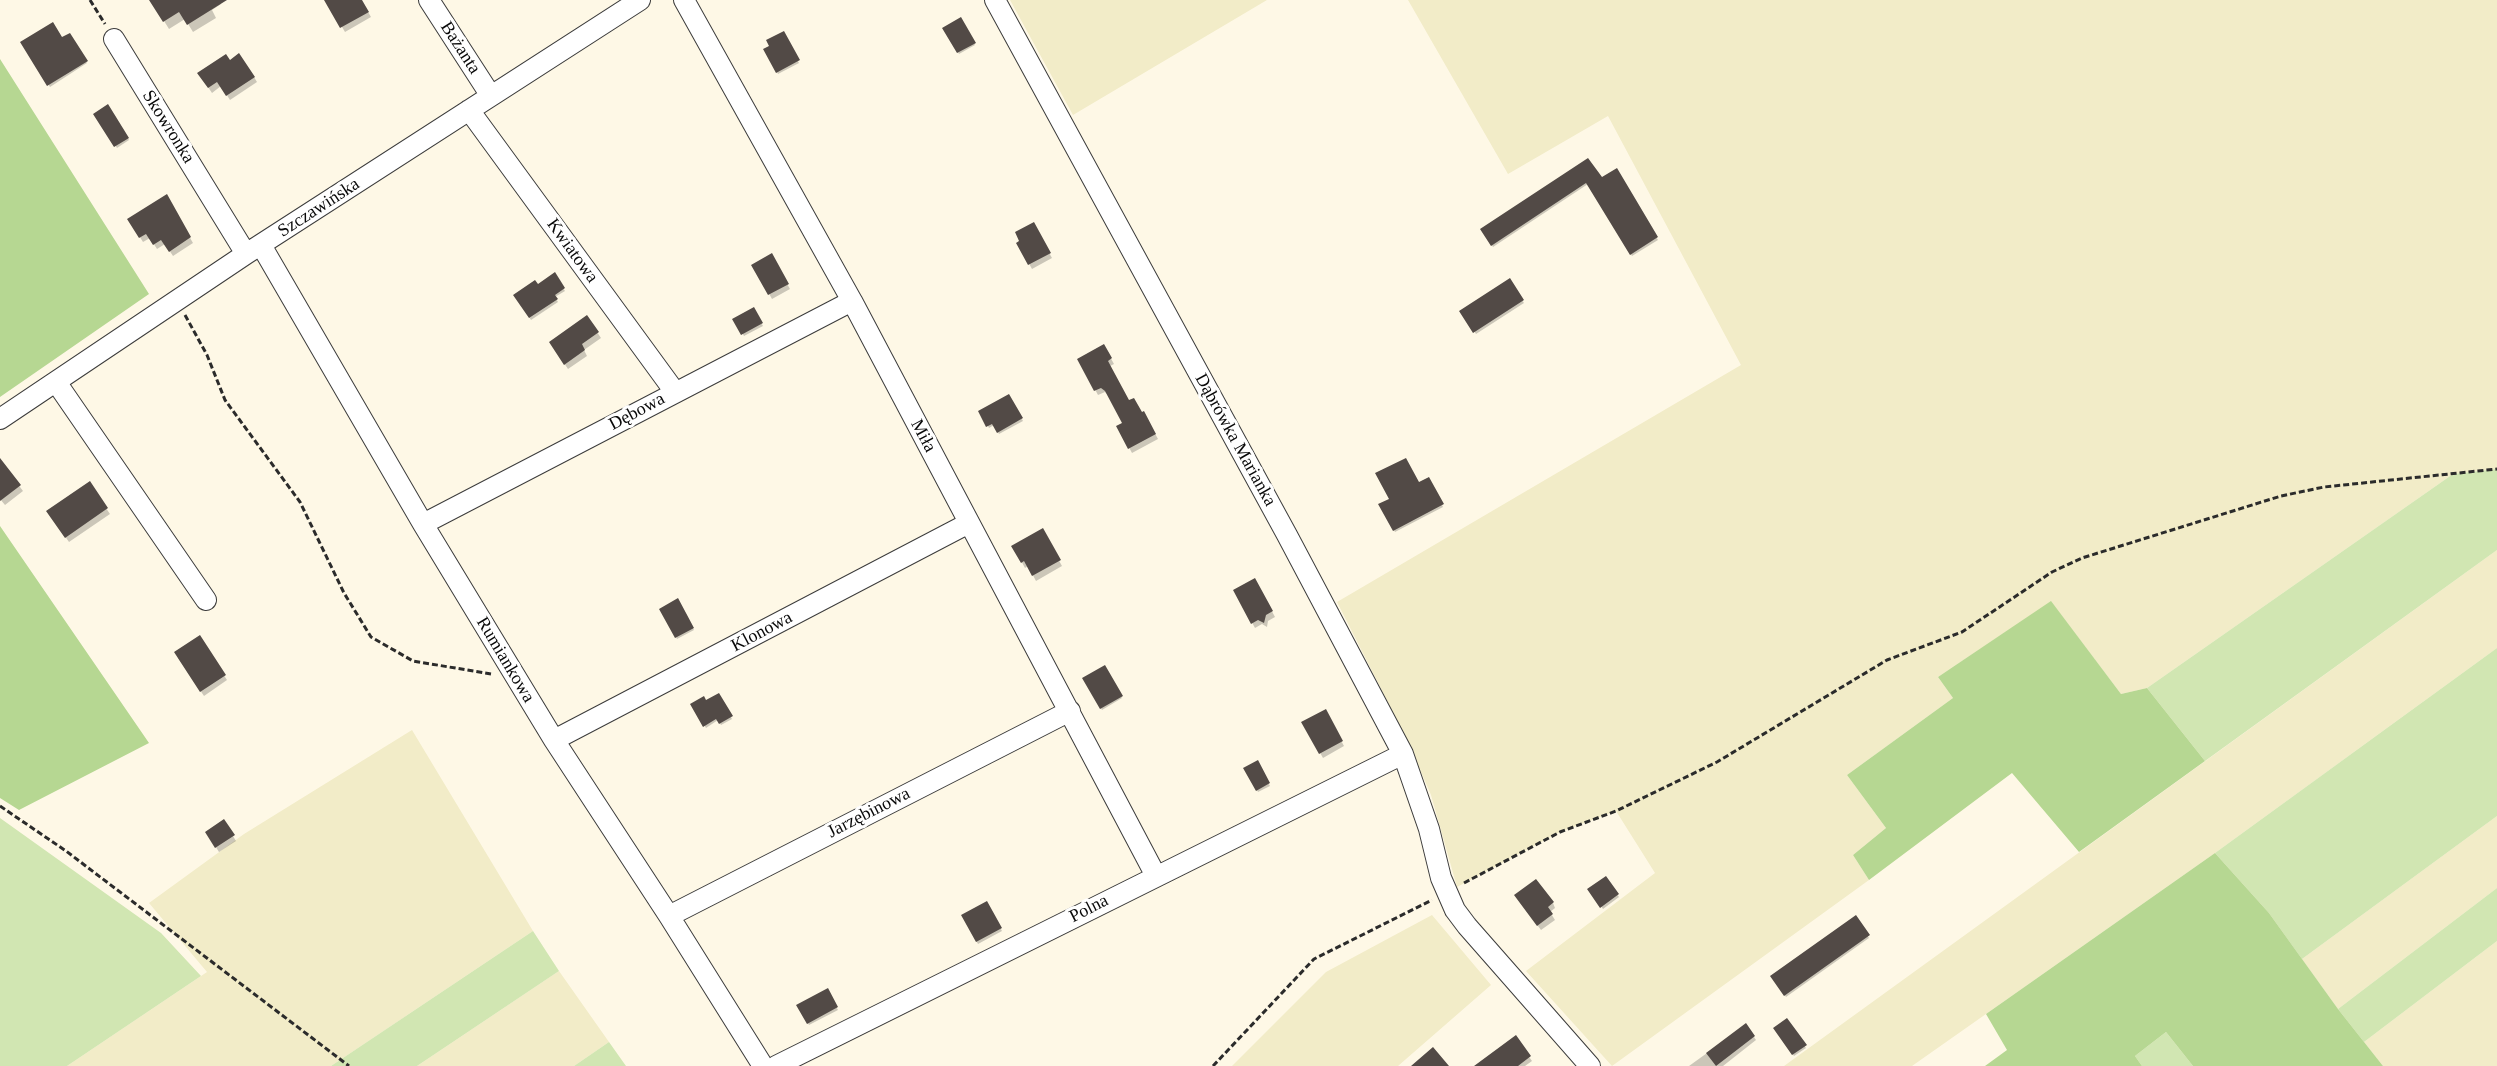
<!DOCTYPE html>
<html>
<head>
<meta charset="utf-8">
<style>
	body { margin:0 }
	canvas { display:block; background:#fef8e6 }
</style>
</head>
<body>
<canvas width="2497" height="1066"></canvas>
<script>
const g = document.querySelector('canvas').getContext('2d');
g.lineJoin = 'round';
function fillPath(path, color) { g.fillStyle = color; g.fill(path, 'evenodd'); }
const shape = rows => new Path2D(rows.map(r => 'M' + r).join(''));
function trace(path, color, width, dash) { g.strokeStyle = color; g.lineWidth = width; g.lineCap = dash ? 'butt' : 'round'; g.setLineDash(dash || []); g.stroke(path); }
function label(font, color, halo, rows, align = 'center') {
  g.font = font + ' Georgia,serif'; g.lineWidth = 6; g.setLineDash([]); g.textBaseline = 'middle'; g.strokeStyle = halo; g.fillStyle = color; for (const [text, x, y, turn = 0] of rows) {
    g.save(); g.translate(x, y); g.rotate((+turn || 0) * Math.PI / 180); g.textAlign = isNaN(turn) ? turn : align; if (halo) g.strokeText(text, 0, 0); g.fillText(text, 0, 0); g.restore();
  }
}
const farmland = shape([
	[1010,0,1267,0,1073,115],
	[1408,0,2497,0,2497,469,2453,474,2147,688,2121,694,2051,602,1938,677,1953,698,1847,775,1886,828,1853,855,1869,880,1612,1066,1526,971,1655,873,1616,811,1560,832,1457,887,1431,795,1407,740,1337,602,1741,365,1608,116,1508,174],
	[2497,550,2497,648,2215,853,1912,1066,1784,1066],
	[412,730,533,931,331,1066,67,1066,207,972,149,903,244,834],
	[2497,816,2497,888,2338,1009,2302,959],
	[1432,915,1491,985,1398,1066,1232,1066,1326,972],
	[2497,941,2497,1066,2383,1066,2364,1042],
	[559,971,609,1042,574,1066,417,1066]
]);
const green = shape([
	[2497,469,2497,550,2205,761,2147,688,2453,474],
	[2497,648,2497,816,2302,959,2269,913,2215,853],
	[0,818,161,933,201,976,67,1066,0,1066],
	[2497,888,2497,941,2364,1042,2338,1009],
	[533,931,559,971,417,1066,331,1066],
	[2166,1032,2193,1066,2142,1066,2135,1056],
	[609,1042,626,1066,574,1066]
]);
const forest = shape([
	[0,59,149,294,0,397],
	[0,526,149,743,19,810,0,798],
	[2051,601,2121,694,2147,688,2205,761,2079,852,2012,773,1869,880,1853,855,1886,828,1847,775,1953,698,1938,677],
	[2215,853,2269,913,2338,1009,2383,1066,2193,1066,2166,1032,2135,1056,2142,1066,1985,1066,2007,1050,1986,1014]
]);
const shadow = shape([
	[151,0,219,0,221,4,212,10,216,18,193,32,185,19,169,29],
	[326,0,361,0,371,17,345,32],
	[960,19,975,45,959,54,944,28],
	[783,33,799,63,778,74,765,50],
	[69,35,87,63,50,87,22,43,62,39],
	[229,62,254,77,257,82,230,100,221,86,212,93,202,78],
	[107,106,129,140,117,148,95,114],
	[1588,160,1601,179,1616,170,1658,240,1632,256,1588,184,1493,247,1482,230],
	[166,196,193,243,173,256,165,244,157,249,150,238,143,242,129,220],
	[1033,224,1052,258,1032,269,1018,244],
	[771,255,790,289,772,299,753,265],
	[554,274,565,291,555,297,558,302,531,320,515,295,537,286],
	[1509,281,1524,303,1476,334,1461,311],
	[753,309,763,326,744,336,734,319],
	[587,317,601,338,584,350,587,356,568,369,554,348],
	[1104,346,1114,364,1110,366,1129,402,1141,414,1144,413,1158,439,1132,453,1118,427,1124,424,1109,396,1105,392,1098,395,1079,360],
	[1009,396,1023,421,999,434,994,425,989,428,980,411],
	[3,464,23,491,5,505,0,499,0,467],
	[1429,479,1443,507,1395,532,1380,505],
	[89,483,110,514,69,542,51,516],
	[1042,530,1062,566,1036,581,1028,566,1025,568,1013,546],
	[1255,580,1275,617,1268,621,1267,627,1262,624,1255,628,1235,591],
	[677,600,694,630,677,639,661,609],
	[199,637,227,680,204,696,178,658],
	[1104,667,1122,698,1102,710,1084,678],
	[719,695,732,719,721,725,718,720,706,728,693,705,706,702],
	[1325,711,1344,746,1323,758,1303,723],
	[1257,762,1270,786,1258,792,1245,768],
	[224,821,236,841,219,852,207,833],
	[1606,878,1619,897,1603,909,1589,889],
	[1519,901,1553,903,1555,908,1550,912,1555,920,1541,930],
	[986,903,1002,931,978,944,963,916],
	[1856,917,1869,938,1786,997,1772,977],
	[827,990,838,1010,809,1025,798,1006],
	[1787,1020,1806,1048,1794,1056,1775,1029],
	[1746,1025,1756,1040,1723,1066,1689,1066],
	[1515,1037,1532,1061,1525,1066,1479,1066]
]);
const building = shape([
	[149,0,227,0,187,25,179,12,163,22],
	[324,0,362,0,369,12,340,28],
	[961,17,976,43,957,53,942,28],
	[53,22,62,37,70,33,88,61,47,86,20,42],
	[784,31,800,60,776,73,763,49,769,46,766,40],
	[239,53,255,77,226,96,217,82,208,88,197,73,226,54,230,60],
	[108,104,129,138,114,147,93,114],
	[1588,158,1602,177,1617,168,1658,237,1630,255,1586,183,1491,246,1480,229],
	[167,194,191,237,169,252,161,240,153,245,146,234,139,238,127,219],
	[1034,222,1051,253,1028,265,1016,243,1019,241,1015,232],
	[772,253,789,284,768,295,751,265],
	[555,272,565,288,555,295,558,299,529,318,513,295,535,280,538,284],
	[1510,278,1524,300,1473,333,1459,311],
	[754,307,763,323,741,335,732,319],
	[587,315,599,332,582,344,585,350,564,365,549,342],
	[1104,344,1112,358,1108,361,1129,400,1134,398,1142,412,1144,411,1156,434,1128,449,1116,426,1122,423,1105,391,1101,388,1094,391,1077,359],
	[1009,394,1023,418,997,433,992,424,986,427,978,411],
	[0,458,21,485,0,501],
	[1406,458,1419,482,1429,477,1444,504,1393,531,1378,504,1389,499,1375,473],
	[90,481,108,508,65,538,46,511],
	[1043,528,1061,560,1032,576,1024,561,1021,563,1011,546],
	[1255,578,1273,611,1266,615,1264,623,1258,620,1251,624,1233,590],
	[678,598,694,628,675,638,659,609],
	[200,635,226,675,200,692,174,652],
	[1105,665,1123,696,1100,709,1082,678],
	[719,693,733,716,719,724,716,719,703,727,690,704,704,696,706,700],
	[1326,709,1343,741,1319,754,1301,722],
	[1258,760,1270,783,1256,791,1243,768],
	[224,819,235,835,215,848,205,832],
	[1606,876,1619,894,1600,908,1587,889],
	[1536,879,1554,902,1548,907,1553,914,1537,926,1514,895],
	[987,901,1002,928,976,942,961,915],
	[1856,915,1870,935,1784,996,1770,976],
	[828,988,838,1007,807,1024,796,1005],
	[1787,1018,1807,1045,1792,1055,1773,1028],
	[1746,1023,1755,1036,1716,1066,1706,1053],
	[1516,1035,1531,1056,1518,1066,1474,1066],
	[1433,1047,1449,1066,1411,1066]
]);
const path = shape([
	[90,0,105,24],
	[185,315,207,355,225,400,300,502,344,593,371,637,413,661,491,674],
	[0,806,66,851,349,1066],
	[1464,883,1560,832,1616,811,1717,762,1887,660,1962,632,2052,572,2082,558,2281,496,2324,487,2497,469],
	[1213,1066,1314,959,1432,900]
]);
const minor = shape([
	[429,0,491,96],
	[684,0,852,301,1156,876],
	[995,0,1287,535,1403,754,1429,829,1441,878,1455,910,1467,926,1590,1066],
	[114,39,246,254],
	[469,110,675,392],
	[261,245,423,524,554,740,669,916,763,1066],
	[56,382,206,600],
	[0,419,246,254,640,0],
	[423,524,852,301],
	[554,740,969,523],
	[669,916,1070,711],
	[776,1066,1403,754]
]);
const streetNames = [
	["Bażanta",460,48,57],
	["Skowronka",168,127,58],
	["Szczawińska",319,208,-33],
	["Kwiatowa",572,251,54],
	["Dębowa",637,412,-28],
	["Miła",923,436,62],
	["Dąbrówka Marianka",1235,440,61],
	["Klonowa",762,632,-28],
	["Rumiankowa",505,660,59],
	["Jarzębinowa",869,813,-27],
	["Polna",1089,909,-27]
];
fillPath(farmland, '#f2ecc8');
fillPath(green, '#d1e6b2');
fillPath(forest, '#b6d792');
fillPath(shadow, '#0003');
fillPath(building, '#524a46');
trace(minor, '#3c3c3c', 22);
trace(path, '#2b2b2b', 3, [6, 3]);
trace(minor, '#fff', 20);
label('18px', '#090909', '#fff', streetNames);
</script>
</body>
</html>
